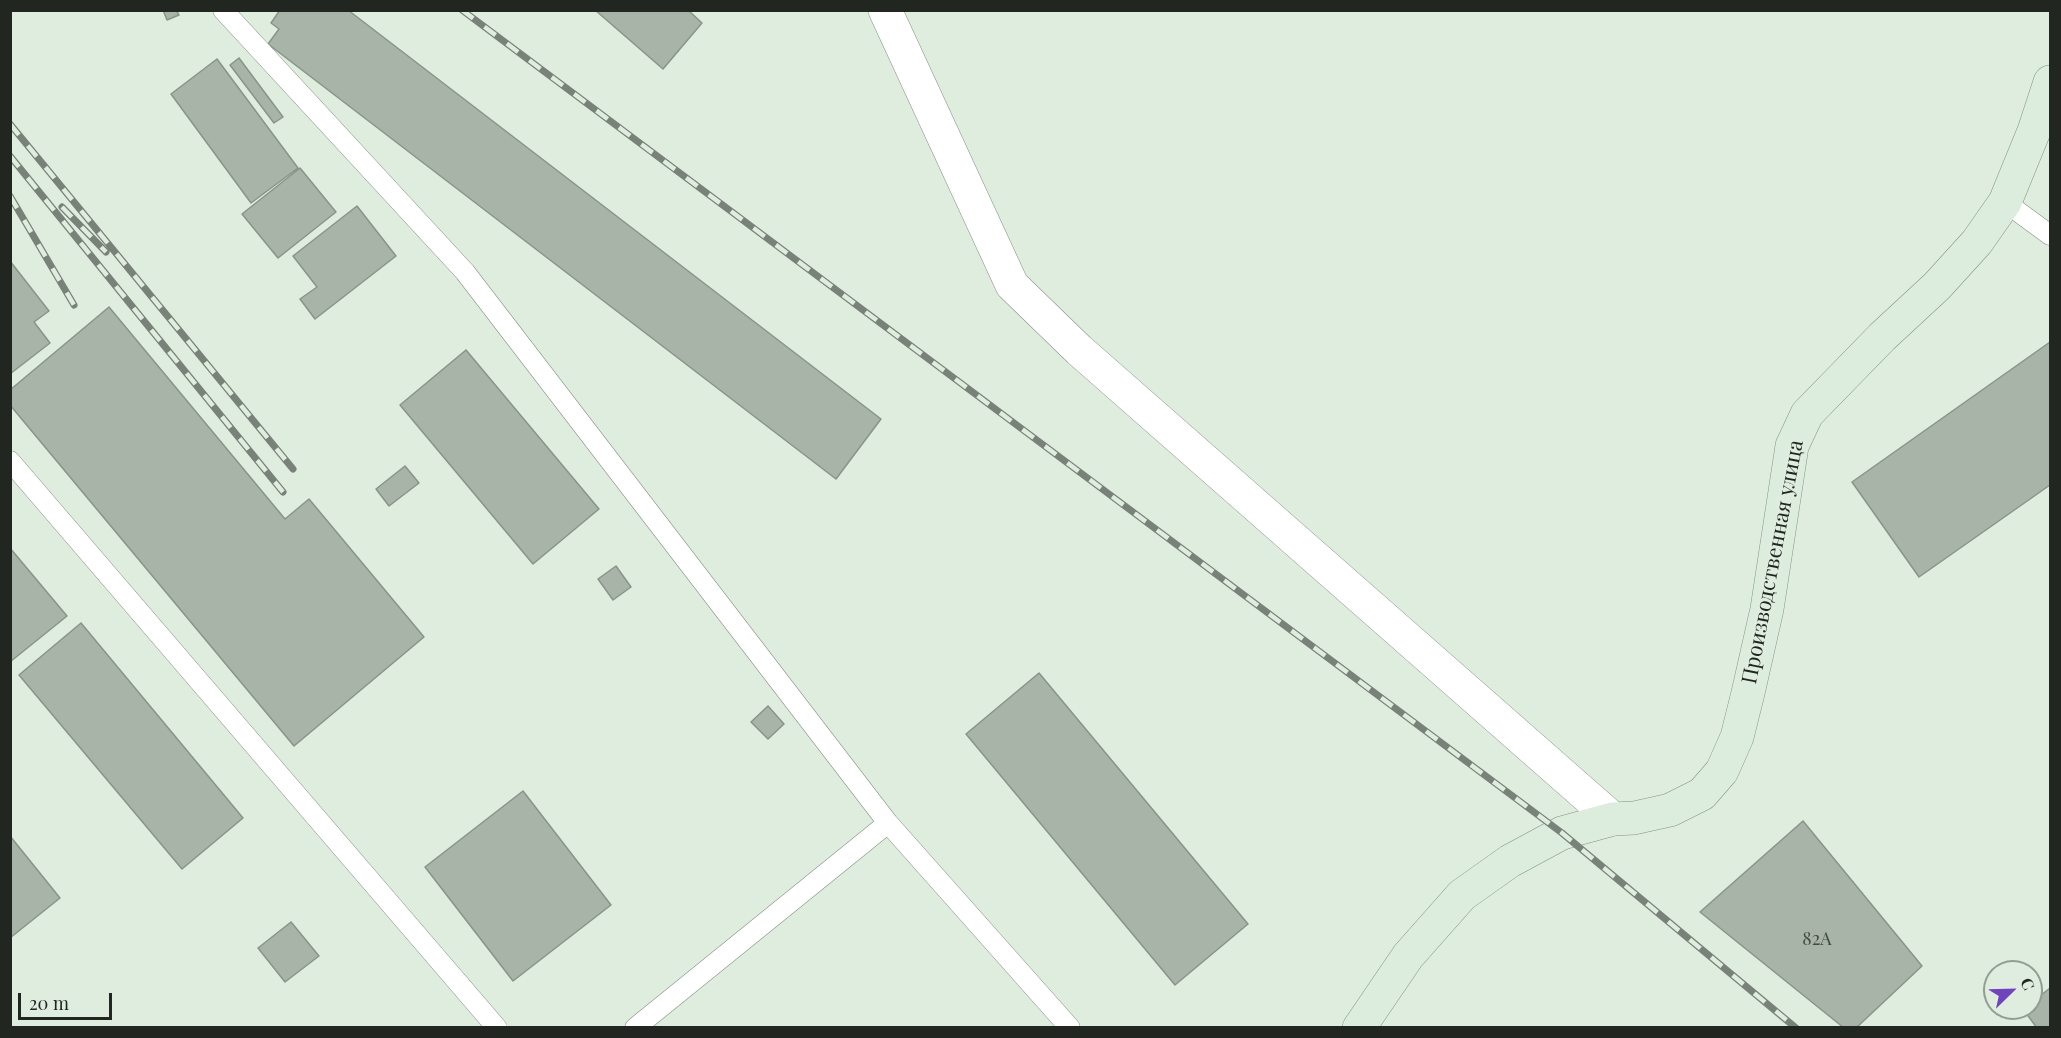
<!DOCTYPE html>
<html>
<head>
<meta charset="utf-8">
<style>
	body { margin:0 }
	#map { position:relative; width:2061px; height:1038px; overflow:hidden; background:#dfeddf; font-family:"Playfair Display",serif }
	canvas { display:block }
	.frame { position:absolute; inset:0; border:12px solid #212621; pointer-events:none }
	.north { position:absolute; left:1983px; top:960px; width:60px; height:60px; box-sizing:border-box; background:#dfeddf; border:2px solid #939d93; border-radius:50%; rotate:67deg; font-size:16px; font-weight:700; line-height:24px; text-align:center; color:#212621 }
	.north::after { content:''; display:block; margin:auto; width:21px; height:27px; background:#6f44bc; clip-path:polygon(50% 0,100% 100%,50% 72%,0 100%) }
	.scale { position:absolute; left:18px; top:993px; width:94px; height:27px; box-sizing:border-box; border:3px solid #212621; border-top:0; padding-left:8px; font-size:18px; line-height:21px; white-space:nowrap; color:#212621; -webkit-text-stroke:4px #dfeddf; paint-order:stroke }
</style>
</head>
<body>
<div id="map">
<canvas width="2061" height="1038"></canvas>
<div class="frame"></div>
<div class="north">С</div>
<div class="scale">20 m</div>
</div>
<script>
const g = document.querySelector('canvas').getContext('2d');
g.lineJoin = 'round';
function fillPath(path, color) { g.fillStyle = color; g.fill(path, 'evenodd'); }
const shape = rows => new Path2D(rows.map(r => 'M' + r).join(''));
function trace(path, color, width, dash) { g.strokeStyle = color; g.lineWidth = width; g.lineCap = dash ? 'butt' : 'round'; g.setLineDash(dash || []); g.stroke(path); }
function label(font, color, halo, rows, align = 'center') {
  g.font = font + ' "Playfair Display",serif'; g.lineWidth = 4.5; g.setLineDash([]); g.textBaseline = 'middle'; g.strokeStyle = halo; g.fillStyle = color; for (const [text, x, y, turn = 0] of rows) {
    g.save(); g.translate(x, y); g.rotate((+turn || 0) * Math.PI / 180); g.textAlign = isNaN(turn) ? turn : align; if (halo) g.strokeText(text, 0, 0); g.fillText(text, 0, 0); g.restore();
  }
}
const building = shape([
	[163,10,176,10,179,15,167,20,163,10],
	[280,10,348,10,881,419,836,479,268,44,279,29,271,23,280,10],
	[595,10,688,10,702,23,663,69,595,10],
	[239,58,283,117,274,123,230,65,239,58],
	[217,59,298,168,251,203,171,94,217,59],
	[300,168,336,212,278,258,242,214,300,168],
	[357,206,396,256,315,319,300,299,317,287,293,256,357,206],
	[10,261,49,311,34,322,50,343,10,374,10,261],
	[109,307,285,519,309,499,424,637,294,746,10,405,10,390,109,307],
	[2050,342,2050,485,1919,577,1852,482,2050,342],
	[466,350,599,509,533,564,400,405,466,350],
	[405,466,419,483,389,506,376,489,405,466],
	[10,548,67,616,10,662,10,548],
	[616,566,631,587,613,600,598,579,616,566],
	[81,623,243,818,182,869,19,675,81,623],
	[1039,673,1248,924,1175,985,966,734,1039,673],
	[768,706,784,724,768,739,751,722,768,706],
	[523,791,611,905,513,981,425,867,523,791],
	[1803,821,1922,966,1856,1028,1844,1028,1700,912,1803,821],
	[10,836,60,898,10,938,10,836],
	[291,922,319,956,285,982,258,948,291,922],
	[2050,988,2050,1028,2037,1028,2023,1009,2031,1008,2031,1003,2050,988]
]);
const lane = shape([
	[223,10,465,272,888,823,1070,1028],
	[2005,202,2050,235],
	[10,461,497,1028],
	[635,1028,888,823]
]);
const street = shape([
	[885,10,1012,285,1079,350,1613,819]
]);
const secondary = shape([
	[1359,1028,1408,956,1462,895,1510,861,1562,833,1613,819,1634,818,1670,810,1702,794,1722,771,1737,737,1748,693,1767,609,1792,446,1807,414,1882,337,1937,286,1977,242,2005,202,2034,131,2050,82]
]);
const rail = shape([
	[462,10,1562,833,1796,1028],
	[10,124,293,469],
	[10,156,283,492],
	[10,196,74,305],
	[62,207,106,252]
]);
const numberNames = [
	["82А",1817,939]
];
const streetNames = [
	["Производственная улица",1773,562,-79]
];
fillPath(building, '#a7b4a7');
trace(building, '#889488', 1.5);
trace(lane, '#849184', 21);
trace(street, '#849184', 34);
trace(secondary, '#849184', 34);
trace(lane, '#fff', 20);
trace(street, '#fff', 33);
trace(secondary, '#ddeddd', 33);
trace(rail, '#798279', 7);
trace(rail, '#dfeddf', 4.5, [14]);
label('18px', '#424a42', null, numberNames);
label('21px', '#212621', '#dfeddf', streetNames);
</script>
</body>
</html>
